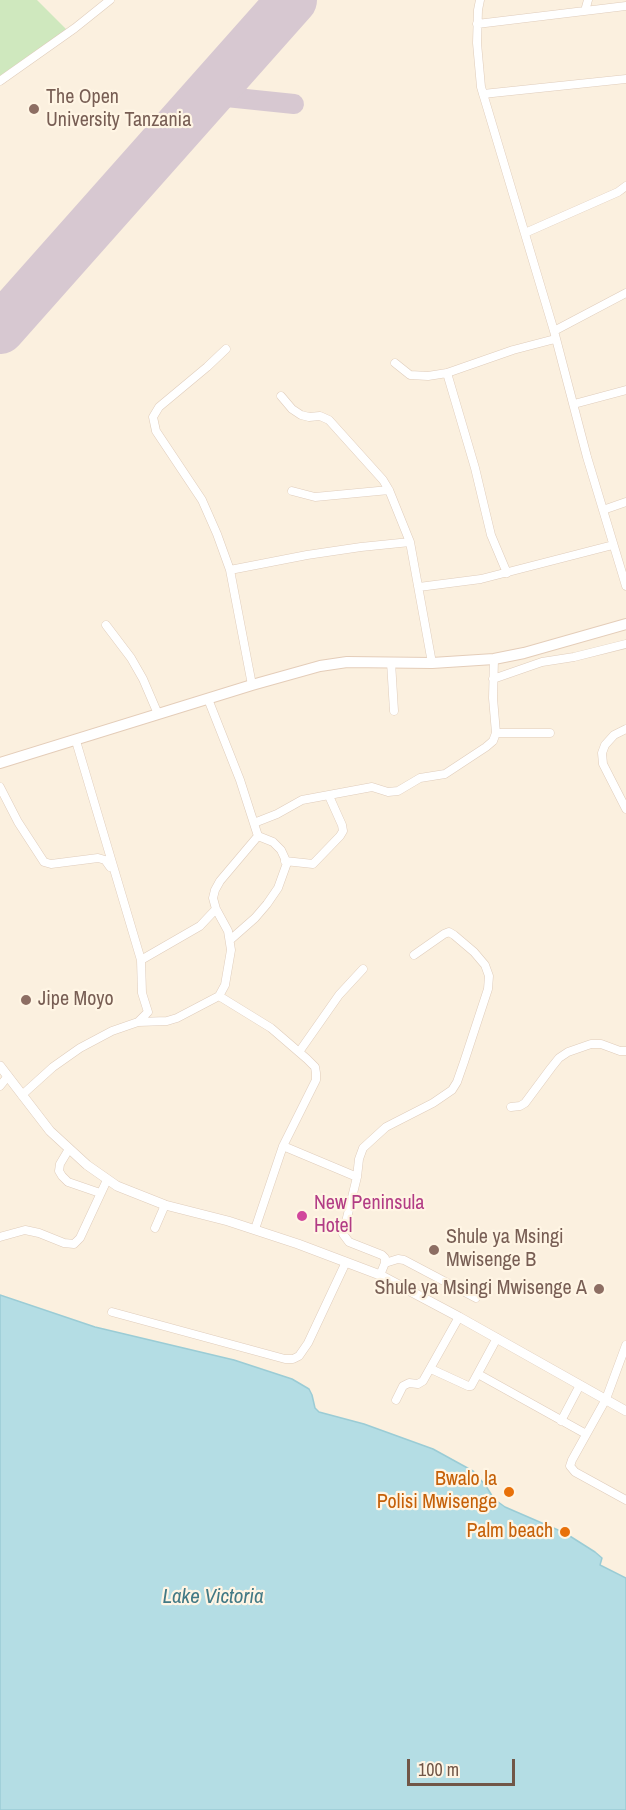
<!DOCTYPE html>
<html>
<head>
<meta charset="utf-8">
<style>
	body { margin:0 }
	#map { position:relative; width:626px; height:1810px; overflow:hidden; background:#fbf0df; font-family:"Archivo Narrow",sans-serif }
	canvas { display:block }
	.scale { position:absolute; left:407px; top:1759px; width:108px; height:27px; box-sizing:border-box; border:3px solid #715647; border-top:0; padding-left:8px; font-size:18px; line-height:21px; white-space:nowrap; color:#715647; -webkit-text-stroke:4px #fff5e4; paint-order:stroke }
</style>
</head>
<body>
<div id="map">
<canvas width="626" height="1810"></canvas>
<div class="scale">100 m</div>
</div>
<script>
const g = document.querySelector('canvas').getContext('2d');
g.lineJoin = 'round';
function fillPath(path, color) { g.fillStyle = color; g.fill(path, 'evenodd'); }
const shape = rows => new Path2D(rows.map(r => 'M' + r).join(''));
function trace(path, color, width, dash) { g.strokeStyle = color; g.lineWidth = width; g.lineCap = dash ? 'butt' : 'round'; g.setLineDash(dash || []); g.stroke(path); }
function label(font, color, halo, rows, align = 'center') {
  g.font = font + ' "Archivo Narrow",sans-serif'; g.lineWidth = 4.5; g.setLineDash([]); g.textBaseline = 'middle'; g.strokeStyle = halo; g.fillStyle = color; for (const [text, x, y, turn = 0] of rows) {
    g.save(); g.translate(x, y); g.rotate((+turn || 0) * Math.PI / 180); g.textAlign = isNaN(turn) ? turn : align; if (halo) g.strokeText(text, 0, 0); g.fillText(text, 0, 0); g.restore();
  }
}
const green = shape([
	[0,0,37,0,70,33,0,84]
]);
const water = shape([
	[0,1295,95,1327,234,1360,292,1379,309,1389,312,1395,315,1408,319,1412,364,1424,433,1449,473,1471,486,1486,494,1499,505,1507,565,1533,595,1552,602,1558,600,1565,626,1578,626,1810,0,1810,0,1295]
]);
const taxiway = shape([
	[207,95,294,104]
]);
const runway = shape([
	[0,329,292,0]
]);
const minor = shape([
	[480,0,478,10,477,43,481,87,554,331,587,457,626,586],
	[585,11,588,0],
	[477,24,626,6],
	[0,81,75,28,110,0],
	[483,94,626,79],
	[525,233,618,192,626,186],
	[554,331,626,293],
	[226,349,207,367,159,407,153,417,156,431,202,500,217,534,230,570,252,685],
	[395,363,410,375,428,376,447,373,513,350,555,339],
	[447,373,475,468,491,535,507,573],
	[281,396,292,409,301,415,309,417,320,416,329,420,383,480,389,490,410,542,432,663],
	[574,404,626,390],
	[292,491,315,497,389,490],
	[603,510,626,502],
	[230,570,307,555,361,547,410,542],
	[419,587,481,579,613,545],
	[106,625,131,658,143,679,158,714],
	[391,662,394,711],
	[493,679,542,662,574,657,626,644],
	[208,699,240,780,258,836,273,842,281,850,287,863,278,888,267,904,255,918,230,940],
	[626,729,614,735,605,745,602,753,603,764,626,809],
	[496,733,550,733],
	[76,741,141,960,142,993,148,1012,138,1022],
	[0,787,18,822,44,862,51,864,98,858,105,860,110,867],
	[254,823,277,814,302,800,372,787,388,792,398,791,420,778,445,774,486,747,493,741,496,733,493,698,494,659],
	[285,861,313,864,340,836,343,831,342,825,329,796],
	[141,960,200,926,216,909],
	[219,996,271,1028,307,1059,315,1067,316,1073,316,1080,283,1146,255,1229],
	[299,1052,339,995,363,969],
	[0,1086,8,1076],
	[22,1095,53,1067,80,1048,112,1031,138,1022,167,1021,177,1018,219,996,225,985,231,950,228,931,216,909,213,898,215,890,220,881,258,836],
	[511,1107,520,1106,525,1103,551,1068,559,1058,568,1052,591,1044,601,1044,620,1051,626,1051],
	[283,1146,357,1177],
	[69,1149,60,1164,59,1171,62,1176,68,1182,100,1193],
	[155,1228,165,1205],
	[0,1237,25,1230,39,1233,64,1243,74,1244,80,1238,107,1180],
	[385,1263,398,1259,404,1260,476,1298],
	[380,1275,385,1263,385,1258,382,1255,349,1242,343,1234,357,1177,359,1159,363,1148,386,1127,433,1103,452,1090,457,1082,464,1062,488,989,489,976,485,965,474,952,454,935,449,932,444,934,414,955],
	[112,1312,285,1359,293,1359,299,1356,308,1343,346,1262],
	[626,1345,606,1399,572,1460,570,1466,575,1472,626,1500],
	[431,1369,468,1386,471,1386,497,1338],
	[478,1374,586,1434],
	[396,1400,403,1386,409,1383,418,1384,423,1381,459,1317],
	[561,1421,580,1385]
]);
const tertiary = shape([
	[0,1066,50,1131,87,1165,117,1186,165,1205,228,1221,298,1244,380,1275,459,1317,626,1411]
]);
const secondary = shape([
	[0,763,252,685,320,666,347,662,432,663,494,659,524,653,626,624]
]);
const markers = [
	[34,109,6,"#8d6e63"],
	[26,1000,6,"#8d6e63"],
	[302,1216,6,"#d1479c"],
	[434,1250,6,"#8d6e63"],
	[599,1289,6,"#8d6e63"],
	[509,1492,6,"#e8710a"],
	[565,1532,6,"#e8710a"]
];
const educationNames = [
	["The Open",46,98],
	["University Tanzania",46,121],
	["Jipe Moyo",38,1000],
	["Shule ya Msingi",446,1238],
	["Mwisenge B",446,1261],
	["Shule ya Msingi Mwisenge A",587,1289,"right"]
];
const hotelNames = [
	["New Peninsula",314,1204],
	["Hotel",314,1227]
];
const foodNames = [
	["Bwalo la",497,1480],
	["Polisi Mwisenge",497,1503],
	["Palm beach",553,1532]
];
const waterNames = [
	["Lake Victoria",213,1597]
];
fillPath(green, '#cfe8be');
fillPath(water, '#b4dde4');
trace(water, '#9bccd5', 1.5);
trace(taxiway, '#d7c8d1', 20);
trace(runway, '#d7c8d1', 50);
trace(minor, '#dfccbb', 9);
trace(tertiary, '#dfccbb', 10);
trace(secondary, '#e4cdb9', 12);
trace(minor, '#fff', 8);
trace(tertiary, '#fff', 9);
trace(secondary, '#fff', 10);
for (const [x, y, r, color] of markers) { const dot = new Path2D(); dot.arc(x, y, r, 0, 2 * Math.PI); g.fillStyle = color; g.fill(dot); trace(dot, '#fff5e4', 2); }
label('20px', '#785e54', '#fff5e4', educationNames, 'left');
label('20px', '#b23c85', '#fff5e4', hotelNames, 'left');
label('20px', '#c56008', '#fff5e4', foodNames, 'right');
label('italic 21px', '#427985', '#fff5e4', waterNames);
</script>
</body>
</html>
